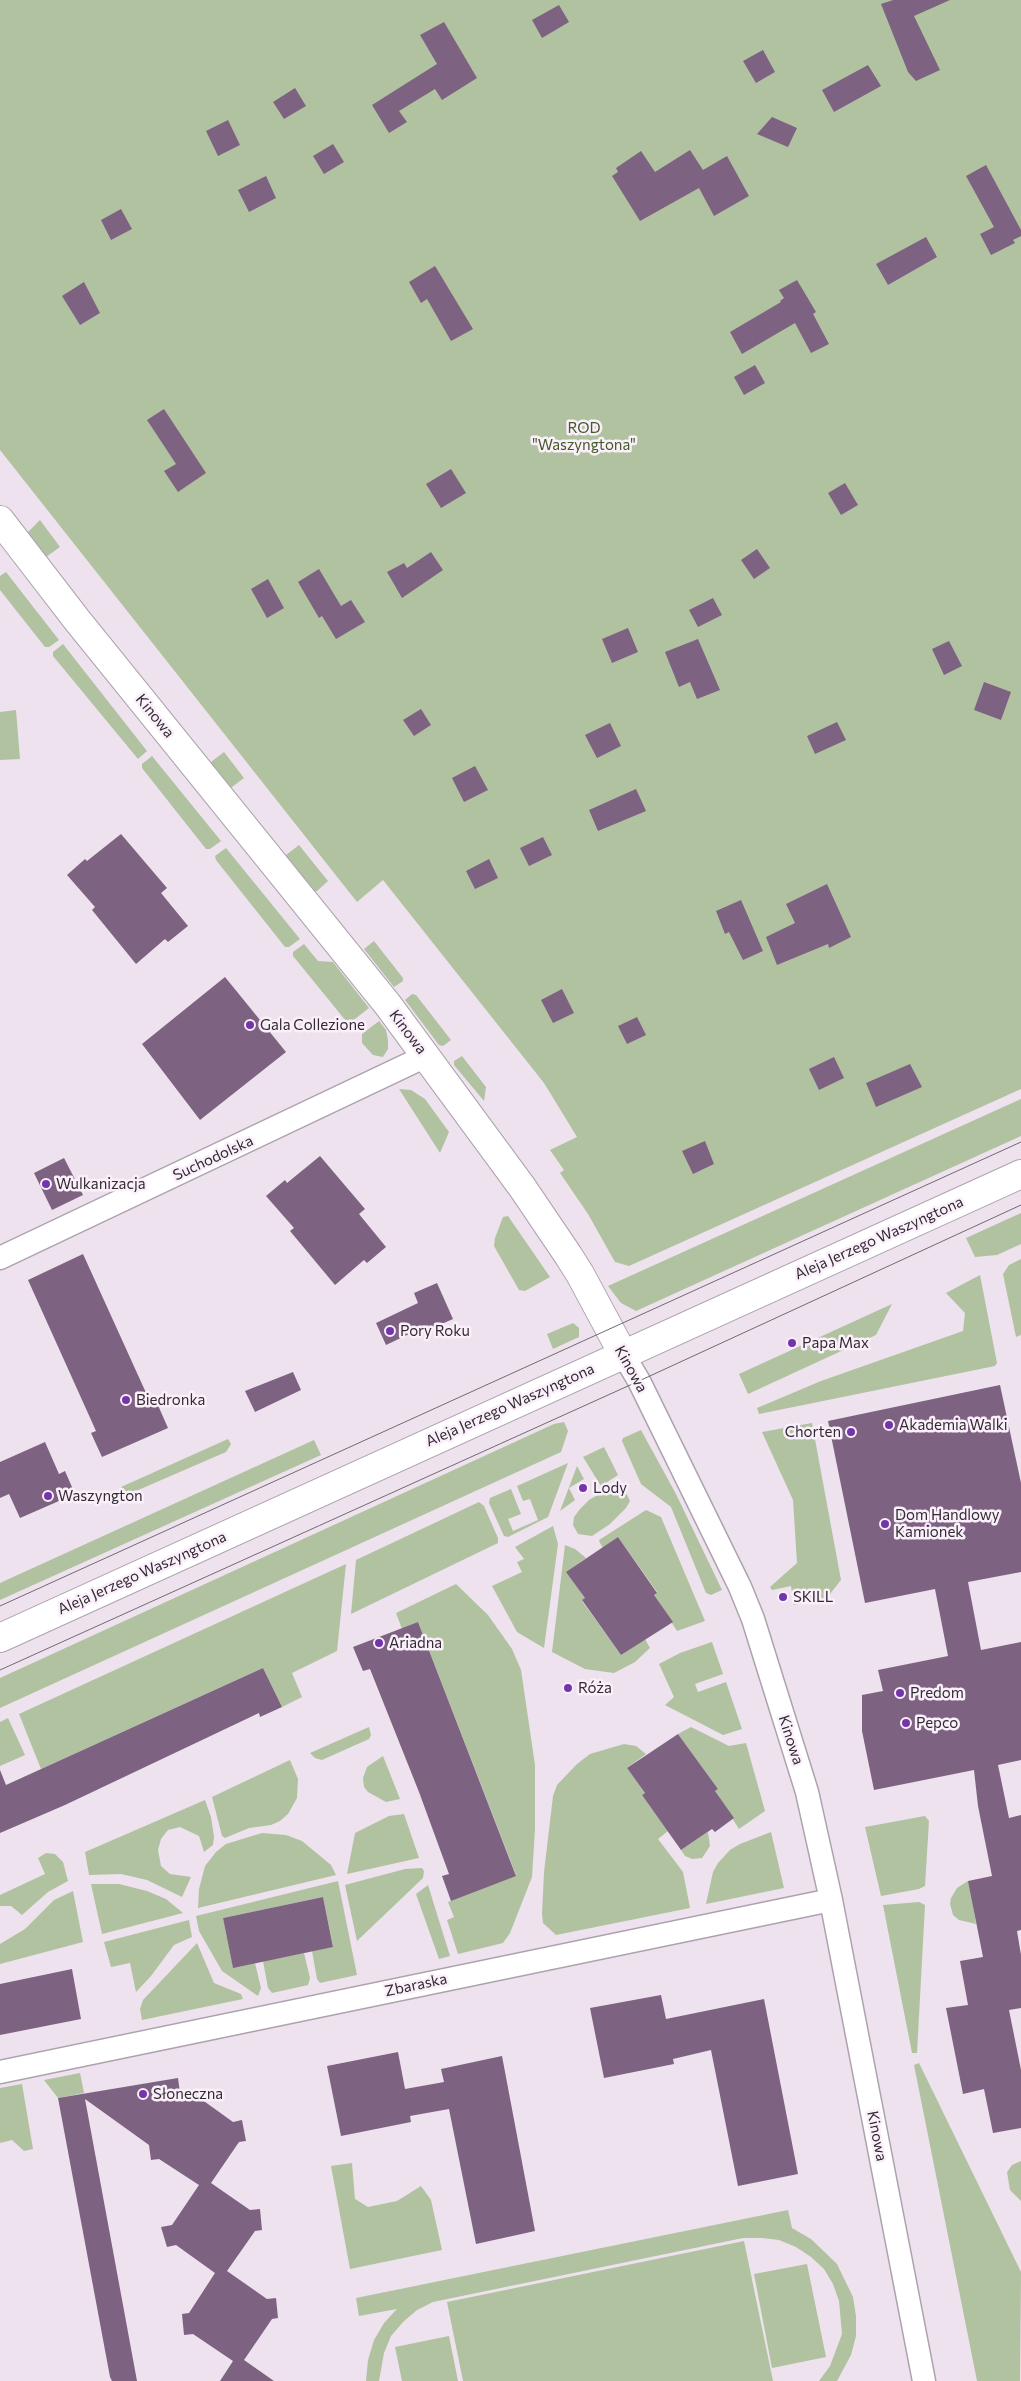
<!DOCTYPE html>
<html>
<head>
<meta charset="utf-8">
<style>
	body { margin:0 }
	canvas { display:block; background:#ede2ed }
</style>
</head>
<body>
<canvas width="1021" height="2381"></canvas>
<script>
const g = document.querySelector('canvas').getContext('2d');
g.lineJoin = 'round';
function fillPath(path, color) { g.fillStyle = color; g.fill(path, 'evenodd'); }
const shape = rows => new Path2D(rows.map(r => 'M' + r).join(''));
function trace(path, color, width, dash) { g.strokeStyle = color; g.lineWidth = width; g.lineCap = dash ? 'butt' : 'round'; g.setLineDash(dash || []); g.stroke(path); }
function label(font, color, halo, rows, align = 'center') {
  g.font = font + ' Commissioner,sans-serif'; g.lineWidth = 5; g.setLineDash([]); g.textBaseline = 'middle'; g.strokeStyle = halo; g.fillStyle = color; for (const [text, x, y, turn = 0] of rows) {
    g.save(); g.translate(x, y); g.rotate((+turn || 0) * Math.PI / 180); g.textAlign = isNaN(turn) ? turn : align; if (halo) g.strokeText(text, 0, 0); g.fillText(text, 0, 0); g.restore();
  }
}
const green = shape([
	[0,0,1021,0,1021,1089,629,1266,615,1262,588,1214,560,1173,564,1170,550,1150,577,1137,544,1083,383,880,357,902,0,450],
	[40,520,60,547,46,557,27,533],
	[6,572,59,640,49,647,45,647,0,590,0,576],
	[63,644,147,751,138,759,53,656,53,652],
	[16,710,20,759,0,760,0,712],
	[224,752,244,778,232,787,229,787,211,765,211,762],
	[152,756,221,841,210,849,206,849,142,768,142,764],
	[299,845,328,881,317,891,314,891,286,857,286,855],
	[226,848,300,939,289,947,285,947,216,860,215,856],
	[374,941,403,978,403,981,394,987,364,949],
	[304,944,318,961,333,962,369,1008,351,1022,346,1021,293,956,293,952],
	[412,994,416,995,451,1040,443,1046,439,1045,405,1000],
	[379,1021,386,1030,388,1040,388,1049,383,1057,373,1055,362,1043,362,1034],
	[462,1056,486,1087,484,1101,454,1065,454,1061],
	[399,1089,411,1090,425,1099,449,1132,440,1153],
	[1021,1099,1021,1136,636,1311,621,1303,608,1286],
	[1021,1213,1021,1244,997,1255,975,1257,966,1238],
	[508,1216,550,1277,525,1291,519,1290,494,1246,495,1238,503,1217],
	[1021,1259,1021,1335,1016,1337,1003,1274,1009,1265],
	[980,1275,997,1363,995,1366,759,1414,757,1408,821,1381,963,1331,965,1313,946,1293],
	[892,1304,876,1335,748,1394,739,1374],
	[573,1323,579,1328,579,1337,553,1349,547,1334],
	[564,1422,568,1431,561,1452,0,1708,0,1678,554,1424],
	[812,1423,841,1580,826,1599,794,1605,791,1586,772,1590,770,1587,797,1563,793,1500,762,1432],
	[641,1430,676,1494,722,1590,711,1595,706,1593,671,1507,641,1484,622,1441,623,1438],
	[228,1439,231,1444,226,1452,129,1494,121,1487],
	[314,1440,321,1455,0,1600,0,1583],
	[604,1447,618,1475,601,1486,583,1457],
	[568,1463,548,1517,508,1537,504,1536,489,1503,490,1498,511,1489,521,1514,508,1519,513,1531,538,1520,530,1499,523,1501,517,1486],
	[577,1466,584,1479,569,1488,575,1500,560,1511],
	[622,1485,630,1501,626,1508,610,1524,592,1536,578,1534,573,1525,574,1517,580,1509,589,1500,613,1486],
	[479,1502,484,1506,498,1538,498,1543,351,1614,356,1560],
	[646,1510,661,1517,705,1621,677,1631,654,1595,657,1592,618,1537,603,1548,600,1543,599,1540],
	[553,1526,558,1544,544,1648,517,1632,492,1586,522,1572,517,1562,524,1559,515,1547],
	[565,1545,575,1549,586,1558,567,1572,585,1598,582,1601,621,1655,645,1639,650,1648,635,1662,614,1673,585,1669,552,1652],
	[346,1564,337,1651,292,1673,302,1697,282,1707,263,1668,41,1769,19,1714],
	[456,1584,488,1615,512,1649,521,1670,535,1765,535,1829,532,1877,510,1933,503,1943,458,1954,447,1920,454,1917,448,1902,516,1875,418,1622,402,1629,396,1613],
	[712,1642,723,1674,695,1684,698,1692,726,1682,742,1729,723,1735,665,1705,674,1697,659,1664,680,1653],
	[8,1718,25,1755,0,1766,0,1722],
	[369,1727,371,1735,369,1739,322,1760,315,1758,310,1753],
	[691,1727,729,1746,746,1743,765,1811,739,1829,715,1791,718,1789,678,1734],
	[624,1744,636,1746,646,1754,627,1768,645,1793,642,1795,668,1831,658,1839,683,1872,690,1908,556,1935,543,1923,542,1914,544,1872,553,1796,557,1785,577,1764,590,1754],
	[383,1756,400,1799,386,1802,368,1792,364,1787,363,1778,367,1767],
	[290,1760,298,1779,297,1798,288,1814,280,1821,271,1825,249,1828,225,1838,222,1836,212,1797],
	[205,1800,211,1817,214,1837,213,1845,204,1852,199,1836,180,1827,168,1830,161,1839,158,1850,161,1866,170,1874,191,1877,182,1897,147,1880,121,1874,89,1875,85,1852],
	[404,1814,419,1858,347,1874,355,1833,389,1816],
	[925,1816,929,1821,925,1886,919,1889,881,1896,865,1827],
	[708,1832,710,1846,702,1858,692,1859,685,1856,681,1850],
	[771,1832,784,1888,706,1904,713,1872,718,1863,730,1850,740,1844],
	[262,1833,286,1835,302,1841,331,1865,336,1875,198,1908,199,1889,205,1866,216,1852,226,1844],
	[46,1853,55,1854,63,1862,68,1881,48,1892,22,1915,11,1906,0,1906,0,1895,45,1874,38,1858],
	[422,1868,424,1871,423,1878,357,1941,345,1885,405,1869],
	[338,1881,357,1975,320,1983,317,1979,312,1951,333,1946,323,1897,223,1918,233,1967,255,1963,261,1988,258,1996,222,1971,199,1931,196,1916],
	[968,1881,970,1883,976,1924,959,1920,953,1915,950,1904,951,1898,957,1888],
	[91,1884,119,1884,147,1891,166,1899,183,1913,102,1934],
	[428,1885,450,1956,439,1959,416,1894],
	[73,1891,83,1942,0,1964,0,1944,25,1929,54,1900],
	[919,1902,925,1905,917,2053,912,2053,883,1905],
	[189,1920,192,1937,174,1945,151,1976,136,1992,130,1963,111,1967,104,1942],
	[197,1943,214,1983,241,1994,243,1999,142,2020,140,2009,143,2000],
	[304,1953,310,1978,308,1985,272,1993,268,1988,263,1961],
	[919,2063,1021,2272,1020,2381,977,2381,914,2065],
	[80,2073,84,2093,58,2098,44,2080],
	[22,2084,33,2149,24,2151,12,2140,0,2143,0,2088],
	[1021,2161,1021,2201,1010,2190,1007,2172,1012,2165],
	[352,2163,355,2199,368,2207,397,2201,421,2186,431,2200,442,2250,350,2269,331,2166],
	[788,2210,792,2228,811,2239,837,2264,853,2297,856,2316,856,2336,851,2355,837,2381,819,2381,830,2366,842,2334,839,2301,833,2284,824,2269,811,2257,796,2247,779,2240,762,2238,743,2238,433,2302,417,2310,403,2322,391,2336,384,2353,379,2381,366,2381,368,2360,374,2340,384,2323,397,2309,359,2316,356,2298],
	[744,2241,773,2381,463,2381,447,2302],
	[807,2264,826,2357,772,2368,754,2274],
	[449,2336,458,2381,402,2381,395,2347]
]);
const building = shape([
	[893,0,950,0,914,16,940,70,916,81,908,72,881,4],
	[559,5,569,22,542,38,532,20],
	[444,22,477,78,442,100,435,89,399,111,407,122,389,133,372,105,437,64,420,35],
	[763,50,775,72,756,83,743,61],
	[868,65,881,86,834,112,822,90],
	[295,88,306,106,284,119,273,102],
	[772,117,797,128,788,147,757,134],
	[228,120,240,145,218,156,206,131],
	[333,144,344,162,324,174,313,156],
	[690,150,703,170,727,156,749,196,714,216,699,188,640,221,612,176,618,172,616,168,641,151,655,172],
	[986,165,1021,230,1021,236,1013,240,1015,243,991,255,980,234,994,227,966,176],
	[266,176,276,198,249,212,238,190],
	[121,209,132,229,111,240,101,220],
	[926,237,937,257,888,285,876,264],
	[435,266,473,329,451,341,427,299,421,303,409,282],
	[797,280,816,312,813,314,829,344,811,353,795,323,742,354,730,332,781,302,780,301,784,298,779,290],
	[84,282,100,313,80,325,62,296],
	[755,365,765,383,744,395,734,377],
	[164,409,206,473,178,492,164,471,176,464,147,420],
	[451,469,466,493,441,508,426,484],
	[845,483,858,505,841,515,828,493],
	[757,549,770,568,754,579,741,560],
	[431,552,443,570,402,598,387,572,404,563,407,568],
	[319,569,341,606,351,600,365,622,336,639,322,616,319,618,298,582],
	[268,579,284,608,267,618,251,589],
	[713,598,722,615,698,627,689,610],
	[628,628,638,652,612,663,602,639],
	[698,639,720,690,697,699,690,682,679,687,665,652],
	[949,641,962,666,944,675,932,649],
	[984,682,1011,692,1001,720,974,710],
	[421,709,431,725,414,736,403,720],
	[837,722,846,740,815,754,807,736],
	[610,723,621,746,597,758,585,735],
	[475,766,488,790,464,802,452,778],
	[636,789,646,811,598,831,589,810],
	[121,834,167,888,161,893,188,926,168,942,165,939,136,964,92,910,95,907,67,875,85,859,87,861],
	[543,837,552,855,529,866,520,848],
	[489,859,498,878,475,889,466,871],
	[827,884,851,937,829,948,828,944,777,965,766,937,795,923,786,904],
	[741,900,763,951,743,960,729,932,725,934,716,911],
	[225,977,286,1052,200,1120,142,1044],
	[562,989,574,1013,553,1023,541,1000],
	[637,1017,646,1035,627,1044,618,1026],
	[834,1057,844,1078,819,1090,809,1069],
	[910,1064,922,1087,876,1107,866,1083],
	[705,1141,714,1164,693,1174,682,1151],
	[320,1156,365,1209,359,1214,386,1247,367,1263,364,1260,335,1285,290,1231,294,1228,266,1196,285,1180,287,1183],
	[64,1158,83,1195,52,1210,34,1173],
	[83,1254,152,1406,157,1403,168,1428,102,1457,91,1433,96,1431,28,1280],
	[437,1283,453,1319,430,1329,428,1325,386,1345,376,1323,418,1303,414,1293],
	[293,1372,301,1390,255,1412,245,1391],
	[1000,1385,1021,1483,1021,1572,968,1582,981,1650,1021,1642,1021,1760,998,1765,1009,1818,1021,1815,1021,1930,1017,1931,1021,1955,1021,2008,1009,2010,1021,2070,1021,2128,993,2133,984,2089,963,2094,946,2008,968,2005,960,1961,983,1957,968,1881,992,1876,978,1806,974,1770,874,1790,862,1731,862,1695,883,1691,878,1670,948,1656,935,1589,865,1603,828,1421],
	[45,1442,59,1474,65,1471,75,1494,20,1518,9,1494,0,1498,0,1462],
	[618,1537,657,1593,654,1595,673,1622,621,1655,582,1600,585,1598,566,1572],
	[418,1622,516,1876,451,1901,442,1876,449,1874,419,1792,370,1669,363,1671,353,1647],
	[263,1668,282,1707,260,1717,259,1713,65,1805,0,1833,0,1770,6,1785],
	[678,1734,718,1789,715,1791,734,1818,715,1832,712,1829,681,1850,642,1795,645,1793,627,1768],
	[323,1897,333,1947,233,1968,223,1918],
	[72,1969,81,2019,0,2035,0,1984],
	[661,1995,666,2019,764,1999,798,2174,738,2186,711,2050,673,2059,674,2064,604,2078,590,2008],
	[398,2052,405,2089,444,2082,441,2069,502,2056,535,2231,476,2244,449,2109,410,2116,411,2122,341,2136,327,2066],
	[178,2078,180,2093,200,2091,201,2099,233,2122,242,2120,246,2141,239,2142,211,2183,250,2210,260,2209,262,2230,255,2231,227,2271,267,2299,276,2298,278,2318,272,2319,244,2360,274,2381,220,2381,233,2361,193,2334,184,2335,182,2314,189,2313,215,2273,176,2245,167,2247,161,2227,172,2225,199,2185,159,2159,151,2160,149,2145,85,2099,137,2381,112,2381,110,2377,58,2098]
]);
const street = shape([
	[0,1258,426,1056],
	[623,1354,639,1381,740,1587,753,1619,807,1792,831,1900,924,2381],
	[0,2072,831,1900]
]);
const secondary = shape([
	[0,520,77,620,388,1005,522,1187,568,1255,580,1274,623,1354],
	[0,1638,1021,1174]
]);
const tram = shape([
	[0,1606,1021,1142],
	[0,1670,639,1381,1021,1205]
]);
const markers = [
	[250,1025,5,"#7435ab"],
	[46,1184,5,"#7435ab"],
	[390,1331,5,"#7435ab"],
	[792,1343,5,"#7435ab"],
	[126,1400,5,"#7435ab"],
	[889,1425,5,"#7435ab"],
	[851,1432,5,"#7435ab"],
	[583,1488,5,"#7435ab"],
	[48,1496,5,"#7435ab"],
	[885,1524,5,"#7435ab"],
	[783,1597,5,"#7435ab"],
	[379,1643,5,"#7435ab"],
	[568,1688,5,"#7435ab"],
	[900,1693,5,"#7435ab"],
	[906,1723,5,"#7435ab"],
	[143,2094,5,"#7435ab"]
];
const parkNames = [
	["ROD",584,428],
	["\"Waszyngtona\"",584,445]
];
const streetNames = [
	["Kinowa",155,716,51],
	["Kinowa",408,1032,53],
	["Suchodolska",213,1158,-25],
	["Aleja Jerzego Waszyngtona",879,1238,-24],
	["Kinowa",631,1369,61],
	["Aleja Jerzego Waszyngtona",510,1405,-24],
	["Aleja Jerzego Waszyngtona",142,1573,-24],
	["Kinowa",791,1740,72],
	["Zbaraska",416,1985,-12],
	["Kinowa",877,2136,79]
];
const poiNames = [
	["Gala Collezione",260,1025],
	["Wulkanizacja",56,1184],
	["Pory Roku",400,1331],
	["Papa Max",802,1343],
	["Biedronka",136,1400],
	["Akademia Walki",899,1425],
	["Chorten",841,1432,"right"],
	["Lody",593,1488],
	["Waszyngton",58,1496],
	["Dom Handlowy",895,1515],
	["Kamionek",895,1532],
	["SKILL",793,1597],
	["Ariadna",389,1643],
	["Róża",578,1688],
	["Predom",910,1693],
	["Pepco",916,1723],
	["Słoneczna",153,2094]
];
fillPath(green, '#b1c2a1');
fillPath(building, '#7e6281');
trace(street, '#ada3ae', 25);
trace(secondary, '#ada3ae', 30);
trace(street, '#fff', 22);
trace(secondary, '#fff', 28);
trace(tram, '#716a71', 1);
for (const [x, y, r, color] of markers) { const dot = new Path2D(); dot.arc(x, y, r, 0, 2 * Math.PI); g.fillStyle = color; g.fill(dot); trace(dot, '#faeffb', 2); }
label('15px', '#415b22', '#faeffb', parkNames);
label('15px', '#302c30', '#faeffb', streetNames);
label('15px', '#302c30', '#faeffb', poiNames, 'left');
</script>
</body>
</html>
